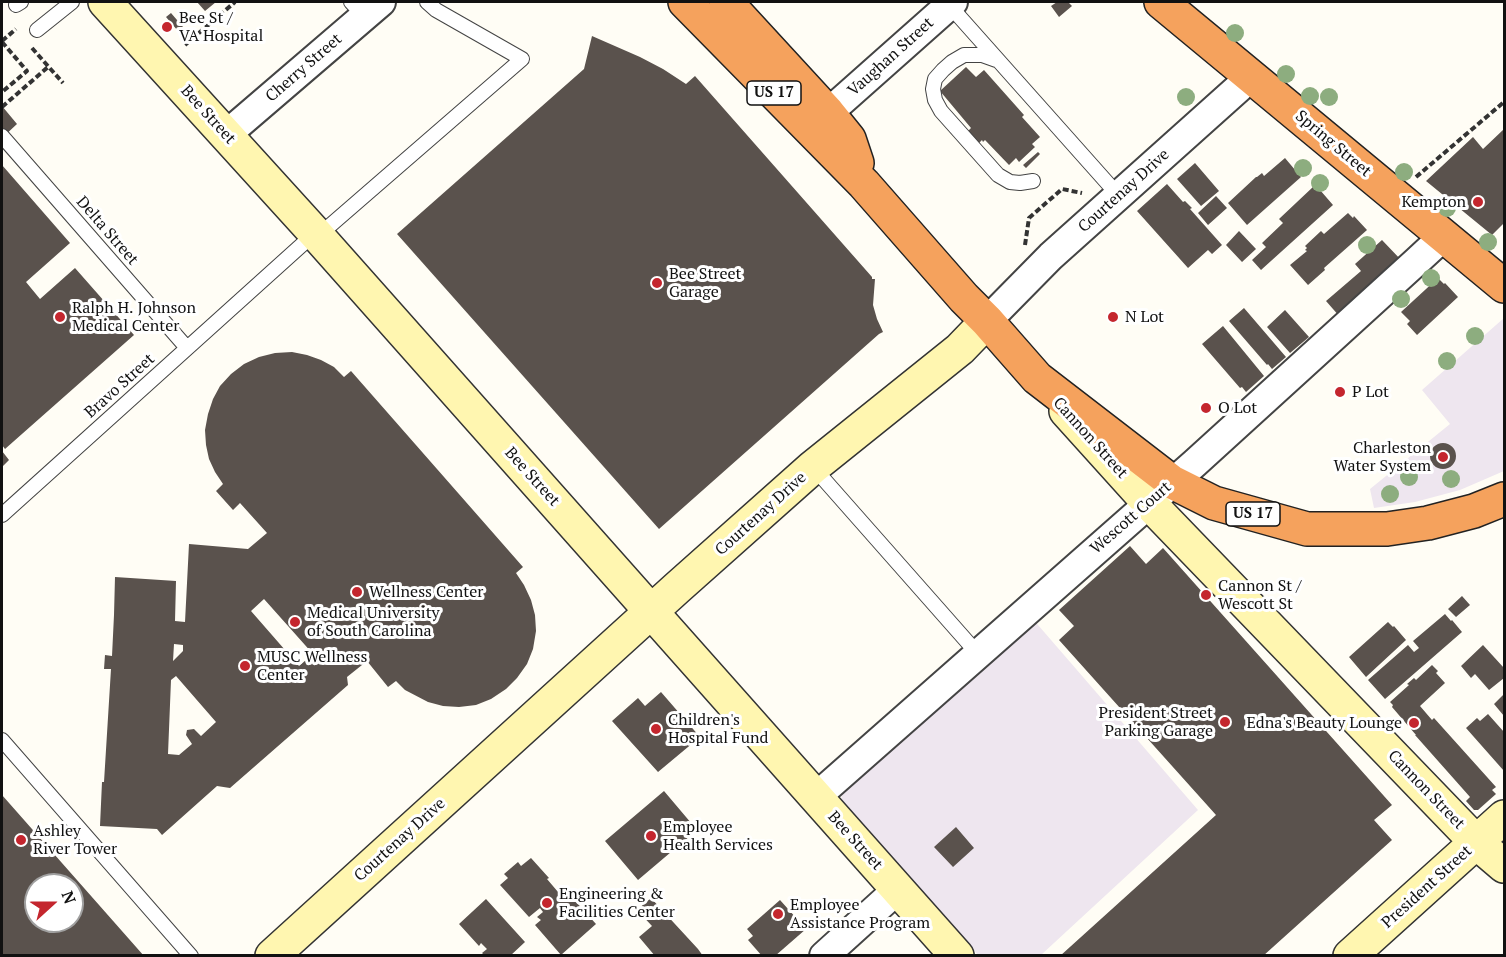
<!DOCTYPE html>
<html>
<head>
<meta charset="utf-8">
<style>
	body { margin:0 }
	#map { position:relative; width:1506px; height:957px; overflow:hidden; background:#fffdf5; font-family:"PT Serif",serif }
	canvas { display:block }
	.frame { position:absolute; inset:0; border:3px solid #111; pointer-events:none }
	.north { position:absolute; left:24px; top:873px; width:60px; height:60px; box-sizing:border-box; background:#fff; border:2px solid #a0a0a0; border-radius:50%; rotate:69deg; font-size:16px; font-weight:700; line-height:24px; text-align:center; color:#111 }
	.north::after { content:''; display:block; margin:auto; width:21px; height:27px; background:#c4262e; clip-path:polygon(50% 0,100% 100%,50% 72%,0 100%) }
</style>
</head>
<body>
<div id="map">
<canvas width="1506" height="957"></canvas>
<div class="frame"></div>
<div class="north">N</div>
</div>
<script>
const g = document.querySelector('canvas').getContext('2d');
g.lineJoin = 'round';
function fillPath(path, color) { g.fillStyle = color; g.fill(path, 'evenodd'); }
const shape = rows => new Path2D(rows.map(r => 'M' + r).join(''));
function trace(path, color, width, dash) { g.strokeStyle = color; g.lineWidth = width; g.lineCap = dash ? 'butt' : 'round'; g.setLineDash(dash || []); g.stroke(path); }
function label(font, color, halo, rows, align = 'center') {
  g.font = font + ' "PT Serif",serif'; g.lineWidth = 6; g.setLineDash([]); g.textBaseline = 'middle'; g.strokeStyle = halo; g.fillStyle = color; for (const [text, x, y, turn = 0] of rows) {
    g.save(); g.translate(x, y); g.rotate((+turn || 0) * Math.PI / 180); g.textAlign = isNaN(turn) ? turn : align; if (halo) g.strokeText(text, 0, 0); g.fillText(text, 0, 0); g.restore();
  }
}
const industrial = shape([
	[1504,318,1504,471,1460,490,1415,502,1374,508,1370,489,1450,424,1422,390],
	[1032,618,1198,810,1041,955,979,956,847,811,842,801,841,793]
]);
const building = shape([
	[197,2,216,2,205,11],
	[1057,2,1068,2,1072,6,1059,17,1051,6],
	[171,13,183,27,178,31,166,17],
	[592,36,640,57,663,69,686,84,695,76,872,277,872,279,875,279,873,305,877,319,883,332,879,334,659,529,397,234,584,69],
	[966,67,976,77,984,70,1024,115,1022,117,1040,137,1032,144,1035,147,1019,162,1016,158,1009,165,985,140,983,142,982,140,976,146,965,134,971,128,940,91],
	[2,106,17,124,2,138],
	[1504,129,1504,223,1492,235,1426,181,1473,137,1483,149],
	[1038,152,1040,154,1026,168,1023,165],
	[1285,158,1301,177,1247,225,1228,203,1256,177,1257,177,1262,173,1264,176],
	[1195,163,1219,191,1201,206,1177,179],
	[2,165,70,243,26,282,40,299,75,268,134,335,5,449,2,445],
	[1167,184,1183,202,1185,201,1192,208,1190,209,1222,245,1212,254,1208,250,1188,268,1137,211],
	[1314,186,1318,191,1320,190,1333,205,1261,270,1252,260,1266,247,1262,243,1283,223,1279,219],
	[1216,196,1227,208,1208,225,1198,213],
	[1348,213,1353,218,1354,216,1367,230,1324,268,1325,270,1308,285,1290,265,1307,251,1305,250,1307,248,1305,246,1321,231,1324,234],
	[1239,231,1256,249,1242,262,1226,245],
	[1382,240,1402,261,1340,317,1326,301,1361,271,1355,264],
	[1438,278,1444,284,1445,283,1458,297,1417,335,1407,324,1410,321,1401,312],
	[1244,308,1286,357,1272,369,1268,364,1267,365,1229,321],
	[1285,310,1309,337,1290,353,1267,327],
	[1223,326,1264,376,1246,392,1242,387,1240,388,1202,344],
	[292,352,307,355,321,360,334,367,344,377,351,371,523,567,516,573,524,585,531,600,535,615,536,631,533,649,527,664,517,678,506,689,491,699,476,705,459,707,443,706,428,702,405,690,396,681,388,687,367,661,347,677,348,685,230,788,217,786,162,835,157,829,100,826,102,782,104,782,111,669,104,669,105,655,112,656,114,615,115,577,176,581,175,621,185,622,189,544,248,549,267,533,240,503,233,510,216,491,223,484,215,472,209,459,206,445,205,430,208,414,213,399,220,386,231,374,244,364,259,357,275,353],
	[264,599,313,654,299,666,251,611],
	[174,644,183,645,183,651,173,661],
	[176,676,216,722,201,736,194,729,187,730,186,735,192,744,179,755,168,754,171,680],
	'1430 456a13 13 0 1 1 26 0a13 13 0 1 1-26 0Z',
	[2,451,9,460,2,467],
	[1130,546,1146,564,1163,548,1392,805,1374,820,1392,840,1263,956,1060,956,1216,815,1059,640,1074,626,1059,610],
	[1462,596,1470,605,1456,617,1448,609],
	[1445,614,1451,621,1452,620,1462,632,1385,699,1368,680,1408,645,1414,652,1419,648,1413,641],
	[1388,622,1393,627,1394,626,1406,640,1366,677,1349,657],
	[1483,645,1504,668,1504,678,1489,690,1475,674,1471,678,1461,666],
	[1432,665,1438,671,1436,673,1445,683,1420,706,1432,720,1434,718,1496,787,1492,790,1496,794,1478,810,1474,810,1466,801,1470,797,1415,735,1416,735,1392,707,1393,705,1390,702,1409,685,1407,684,1414,678,1416,680],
	[661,692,700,737,658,772,612,721,638,698,645,706],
	[1504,694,1504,716,1494,704],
	[1488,714,1504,732,1504,771,1466,728,1477,718,1480,721],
	[664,791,697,830,638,880,605,841],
	[2,795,144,956,2,956],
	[36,885,72,885,72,921,36,921],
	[956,827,974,848,953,867,934,847],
	[531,858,549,878,547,879,564,899,569,894,596,924,561,955,535,925,541,920,537,917,543,912,540,908,529,917,500,885,508,878,504,874,518,862,521,866],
	[651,898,698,949,703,956,655,956,639,937,652,926,637,910],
	[486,899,525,942,510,956,493,956,491,954,485,956,482,953,487,949,481,943,479,946,459,924],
	[780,900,806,929,775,956,762,956,748,940,753,936,747,929]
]);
const path = shape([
	[2,41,16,29],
	[2,42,27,71,2,92],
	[185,45,235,2],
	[32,48,63,83],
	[2,107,48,67],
	[1416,177,1504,102],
	[1025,245,1029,218,1062,189,1082,193]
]);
const lane = shape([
	[351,2,364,16],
	[16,5,21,2],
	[949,5,1119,196],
	[37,30,72,2],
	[996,60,982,55,964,55,952,62,943,70,935,79,933,89,935,100,941,111,998,175,1010,182,1020,183,1033,181],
	[2,136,187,348],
	[318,236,522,59,436,10,427,2],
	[813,467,978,654],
	[2,515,315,233],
	[2,740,191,956]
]);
const street = shape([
	[828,113,953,2],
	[226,135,381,2],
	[987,321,1051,256,1252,76],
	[816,797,1195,463,1417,261,1444,236],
	[824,956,898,889]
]);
const secondary = shape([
	[105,2,315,233,957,956],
	[1066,411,1149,503,1477,843,1504,866],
	[272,956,677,588,813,467,960,349,987,321],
	[1350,956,1504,817]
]);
const highway = shape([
	[685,2,864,184,964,298,987,321,1037,378,1172,482,1214,503,1307,529,1387,529,1428,523,1474,511,1504,499],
	[726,2,828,113,849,139,857,163],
	[1161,2,1504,286]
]);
const trees = [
	[1235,33],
	[1286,74],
	[1310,96],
	[1186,97],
	[1329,97],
	[1303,168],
	[1404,172],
	[1320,183],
	[1447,208],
	[1488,242],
	[1367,245],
	[1431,278],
	[1401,299],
	[1475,336],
	[1447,361],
	[1409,477],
	[1451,479],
	[1390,494]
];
const markers = [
	[167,27,6,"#c4262e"],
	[1478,202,6,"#c4262e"],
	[657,283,6,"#c4262e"],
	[60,317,6,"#c4262e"],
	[1113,317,6,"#c4262e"],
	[1340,392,6,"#c4262e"],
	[1206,408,6,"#c4262e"],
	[1443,457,6,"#c4262e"],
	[357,592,6,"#c4262e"],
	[1206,595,6,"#c4262e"],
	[295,622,6,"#c4262e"],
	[245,666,6,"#c4262e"],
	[1225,722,6,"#c4262e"],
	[1414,723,6,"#c4262e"],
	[656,729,6,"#c4262e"],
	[651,836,6,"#c4262e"],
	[21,840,6,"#c4262e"],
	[547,903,6,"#c4262e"],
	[778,914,6,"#c4262e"]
];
const shields = [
	[774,93,54],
	[1253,514,54]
];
const shieldNames = [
	["US 17",774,93],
	["US 17",1253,514]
];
const poiNames = [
	["Bee St /",179,18],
	["VA Hospital",179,36],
	["Kempton",1466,202,"right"],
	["Bee Street",669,274],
	["Garage",669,292],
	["Ralph H. Johnson",72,308],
	["Medical Center",72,326],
	["N Lot",1125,317],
	["P Lot",1352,392],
	["O Lot",1218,408],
	["Charleston",1431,448,"right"],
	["Water System",1431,466,"right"],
	["Cannon St /",1218,586],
	["Wescott St",1218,604],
	["Wellness Center",369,592],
	["Medical University",307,613],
	["of South Carolina",307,631],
	["MUSC Wellness",257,657],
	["Center",257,675],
	["President Street",1213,713,"right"],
	["Parking Garage",1213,731,"right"],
	["Children's",668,720],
	["Hospital Fund",668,738],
	["Edna's Beauty Lounge",1402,723,"right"],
	["Employee",663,827],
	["Health Services",663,845],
	["Ashley",33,831],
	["River Tower",33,849],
	["Engineering &",559,894],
	["Facilities Center",559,912],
	["Employee",790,905],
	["Assistance Program",790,923]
];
const streetNames = [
	["Vaughan Street",891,57,-42],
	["Cherry Street",304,68,-41],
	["Bee Street",208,115,48],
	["Spring Street",1333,144,40],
	["Courtenay Drive",1124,191,-42],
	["Delta Street",107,231,49],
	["Bravo Street",120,386,-42],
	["Cannon Street",1090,438,48],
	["Bee Street",532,477,48],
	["Courtenay Drive",761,514,-42],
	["Wescott Court",1131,518,-41],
	["Cannon Street",1426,790,46],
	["Courtenay Drive",400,840,-42],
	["Bee Street",855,841,48],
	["President Street",1427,887,-42]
];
fillPath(industrial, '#eee6ef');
fillPath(building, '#5a524d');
trace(lane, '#444', 16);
trace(street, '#444', 32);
trace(secondary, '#333', 36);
trace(highway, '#222', 36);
trace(path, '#333', 4, [6, 3]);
trace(lane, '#fff', 14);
trace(street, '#fff', 28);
trace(secondary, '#fff6b0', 33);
trace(highway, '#f5a25d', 33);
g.fillStyle = '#8dad7f';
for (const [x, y] of trees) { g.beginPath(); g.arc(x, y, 9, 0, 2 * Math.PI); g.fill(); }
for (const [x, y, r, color] of markers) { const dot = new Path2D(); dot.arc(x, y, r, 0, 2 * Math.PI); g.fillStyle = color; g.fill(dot); trace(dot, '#fff', 2); }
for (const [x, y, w] of shields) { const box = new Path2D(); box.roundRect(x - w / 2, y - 12, w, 24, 4.5); g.fillStyle = '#fff'; g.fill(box); trace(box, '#111', 1.5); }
label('bold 15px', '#111', null, shieldNames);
label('16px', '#111', '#fff', poiNames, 'left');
label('16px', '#111', '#fff', streetNames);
</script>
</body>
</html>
